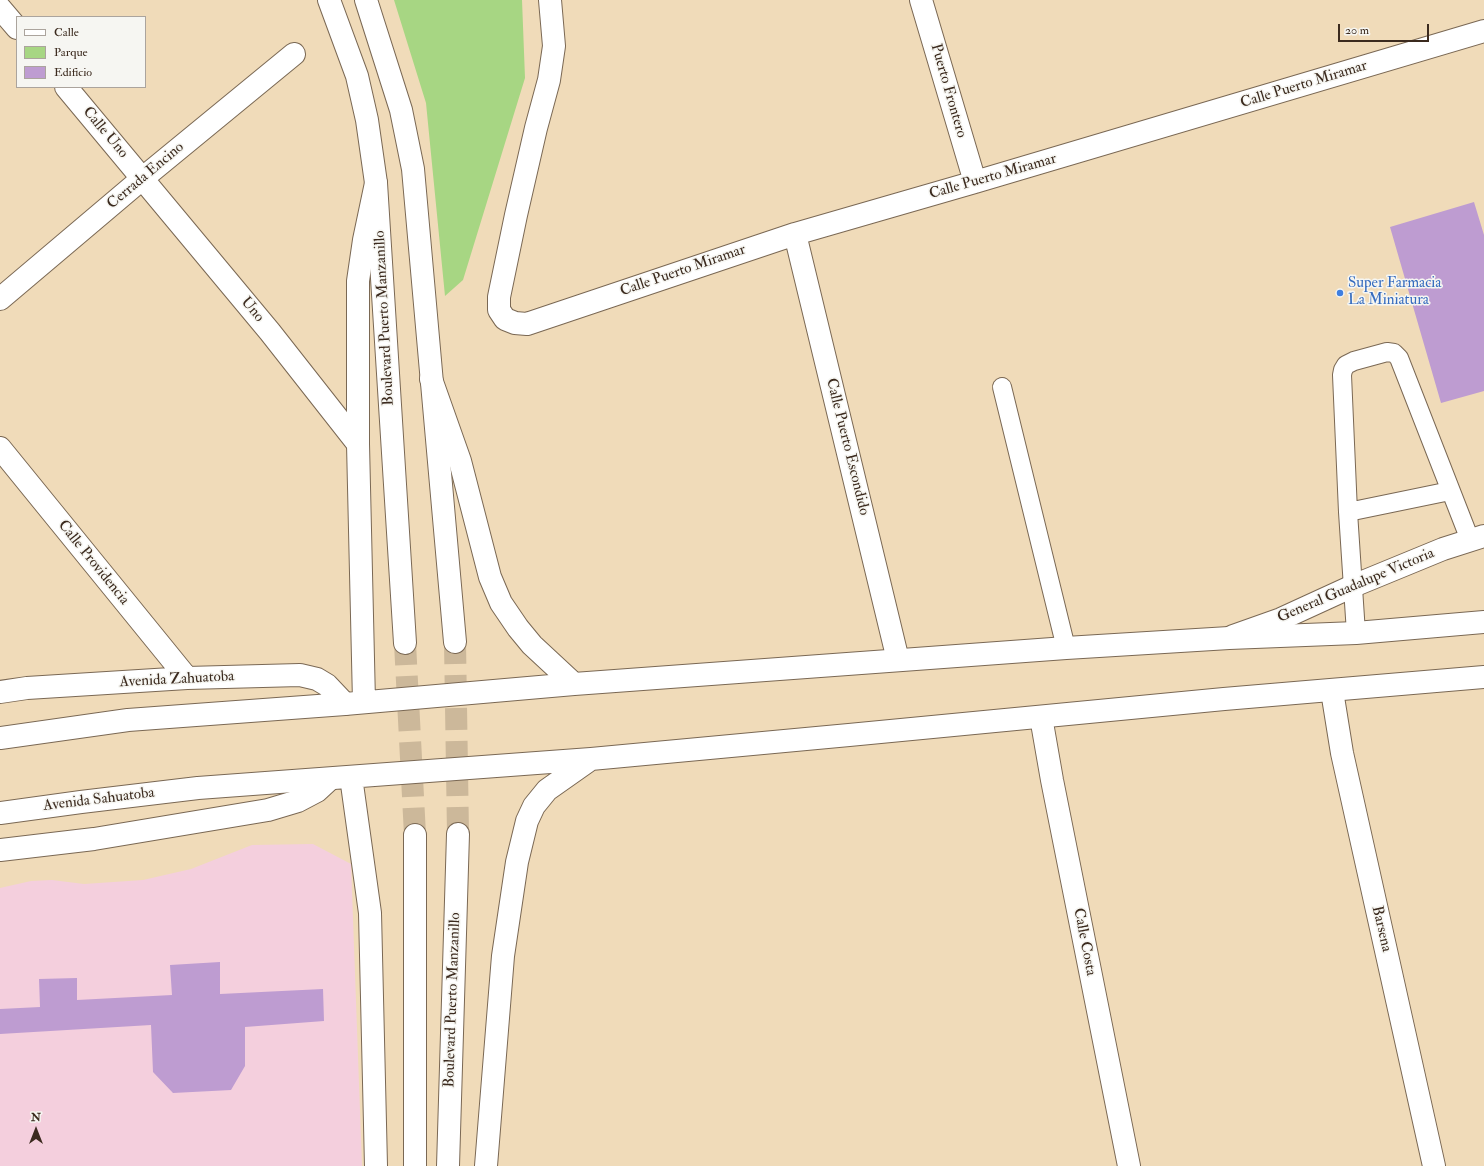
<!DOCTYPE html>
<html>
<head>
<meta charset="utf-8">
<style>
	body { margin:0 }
	#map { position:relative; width:1484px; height:1166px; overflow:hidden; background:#f0dbb9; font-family:"IM FELL Double Pica",serif }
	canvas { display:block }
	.legend { position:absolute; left:16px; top:16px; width:130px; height:72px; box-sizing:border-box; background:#f6f6f2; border:1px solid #aba49d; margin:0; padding:5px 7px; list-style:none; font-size:12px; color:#3b2a1e }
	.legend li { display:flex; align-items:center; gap:8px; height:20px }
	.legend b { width:20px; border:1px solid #aba49d }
	.north { position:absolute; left:16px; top:1110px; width:40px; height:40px; -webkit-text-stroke:3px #f6f6f2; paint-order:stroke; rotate:0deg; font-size:11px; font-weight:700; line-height:16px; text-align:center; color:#3b2a1e }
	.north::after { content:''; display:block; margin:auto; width:14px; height:18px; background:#3b2a1e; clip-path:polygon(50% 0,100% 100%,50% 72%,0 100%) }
	.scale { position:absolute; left:1338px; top:24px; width:91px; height:18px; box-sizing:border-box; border:2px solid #3b2a1e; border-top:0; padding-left:5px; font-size:12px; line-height:14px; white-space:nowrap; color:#3b2a1e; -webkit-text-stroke:3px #f6f6f2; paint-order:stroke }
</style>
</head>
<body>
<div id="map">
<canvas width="1484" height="1166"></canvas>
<ul class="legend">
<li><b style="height:5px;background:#fff"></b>Calle</li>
<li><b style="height:11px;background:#a7d683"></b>Parque</li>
<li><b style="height:11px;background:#be9cd1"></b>Edificio</li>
</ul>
<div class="north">N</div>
<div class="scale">20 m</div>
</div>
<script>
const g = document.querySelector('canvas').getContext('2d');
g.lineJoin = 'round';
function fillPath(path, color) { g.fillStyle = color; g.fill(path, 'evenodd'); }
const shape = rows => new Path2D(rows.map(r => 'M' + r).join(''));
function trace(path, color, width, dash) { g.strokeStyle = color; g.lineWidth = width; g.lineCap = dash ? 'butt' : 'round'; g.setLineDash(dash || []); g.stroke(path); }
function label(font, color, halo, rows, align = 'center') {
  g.font = font + ' "IM FELL Double Pica",serif'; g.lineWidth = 3; g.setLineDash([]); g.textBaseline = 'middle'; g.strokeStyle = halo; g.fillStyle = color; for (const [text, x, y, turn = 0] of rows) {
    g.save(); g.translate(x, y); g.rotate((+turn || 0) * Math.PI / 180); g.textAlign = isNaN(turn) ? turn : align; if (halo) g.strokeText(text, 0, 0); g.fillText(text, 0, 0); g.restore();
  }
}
const built = shape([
	[313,844,351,864,362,1166,0,1166,0,888,31,881,52,880,84,884,143,880,191,869,252,845]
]);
const green = shape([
	[394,0,522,0,525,78,463,280,445,296,426,103]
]);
const building = shape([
	[1474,202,1484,235,1484,391,1441,403,1390,227],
	[220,962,220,994,323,989,324,1021,245,1027,245,1066,231,1090,173,1093,153,1072,151,1025,0,1034,0,1009,40,1007,39,979,77,978,77,1000,172,995,170,965]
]);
const secondaryTunnel = shape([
	[455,642,458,834],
	[405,643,415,835]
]);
const lane = shape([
	[1002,387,1066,648],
	[1348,512,1450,491],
	[1356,633,1348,512,1342,375,1343,370,1346,365,1354,361,1387,352,1394,353,1399,358,1470,540]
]);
const street = shape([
	[550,0,554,46,549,80,536,128,516,215,499,297,499,310,505,319,515,323,527,324,795,234,975,182,1484,31],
	[921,0,975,182],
	[0,8,17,28],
	[66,87,270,332,358,444],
	[795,234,898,660],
	[0,299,143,178,294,54],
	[1332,691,1342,753,1434,1166],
	[1041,717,1052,780,1129,1166]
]);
const secondary = shape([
	[329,0,357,76,367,120,376,183,405,643],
	[366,0,401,110,413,169,455,642],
	[0,448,187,678],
	[1233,636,1281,619,1353,586,1443,549,1484,536],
	[0,692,27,688,187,678,300,675,317,679,327,685,345,704],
	[415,835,415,1166],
	[0,850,94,839,268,810,298,801,317,791,330,779],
	[448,1166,458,834]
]);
const primary = shape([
	[431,379,460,461,490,577,501,603,518,628,532,645,574,684],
	[364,702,358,444,358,281,364,240,376,183],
	[0,738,128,720,345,704,574,684,1066,648,1229,638,1356,633,1484,622],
	[351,777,370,913,376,1166],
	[0,813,81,802,198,788,591,759,849,735,1224,699,1484,677],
	[486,1166,503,956,517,862,527,821,534,806,547,790,591,759]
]);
const markers = [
	[1340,293,4,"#3f7fe0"]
];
const streetNames = [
	["Calle Puerto Miramar",1304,85,-17],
	["Puerto Frontero",948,91,74],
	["Calle Uno",105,133,50],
	["Cerrada Encino",146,176,-40],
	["Calle Puerto Miramar",993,177,-16],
	["Calle Puerto Miramar",683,271,-19],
	["Uno",252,310,50],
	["Boulevard Puerto Manzanillo",385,318,-93],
	["Calle Puerto Escondido",847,447,76],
	["Calle Providencia",93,563,51],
	["General Guadalupe Victoria",1356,586,-23],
	["Avenida Zahuatoba",177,680,-3],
	["Avenida Sahuatoba",99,800,-7],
	["Barsena",1381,929,77],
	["Calle Costa",1084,942,79],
	["Boulevard Puerto Manzanillo",453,1000,-88]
];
const shopNames = [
	["Super Farmacia",1348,284],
	["La Miniatura",1348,301]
];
fillPath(built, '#f4cfdd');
fillPath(green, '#a7d683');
fillPath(building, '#be9cd1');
trace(secondaryTunnel, '#ccb89a', 22, [22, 11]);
trace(lane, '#7a6854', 20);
trace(street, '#7a6854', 24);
trace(secondary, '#7a6854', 24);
trace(primary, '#7a6854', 24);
trace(lane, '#fff', 18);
trace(street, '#fff', 22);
trace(secondary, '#fff', 22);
trace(primary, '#fff', 22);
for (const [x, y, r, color] of markers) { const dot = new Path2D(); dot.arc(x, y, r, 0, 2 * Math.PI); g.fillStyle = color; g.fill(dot); trace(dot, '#f6f6f2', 1.5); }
label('15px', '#3b2a1e', '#f6f6f2', streetNames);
label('15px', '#366cbe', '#f6f6f2', shopNames, 'left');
</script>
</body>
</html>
